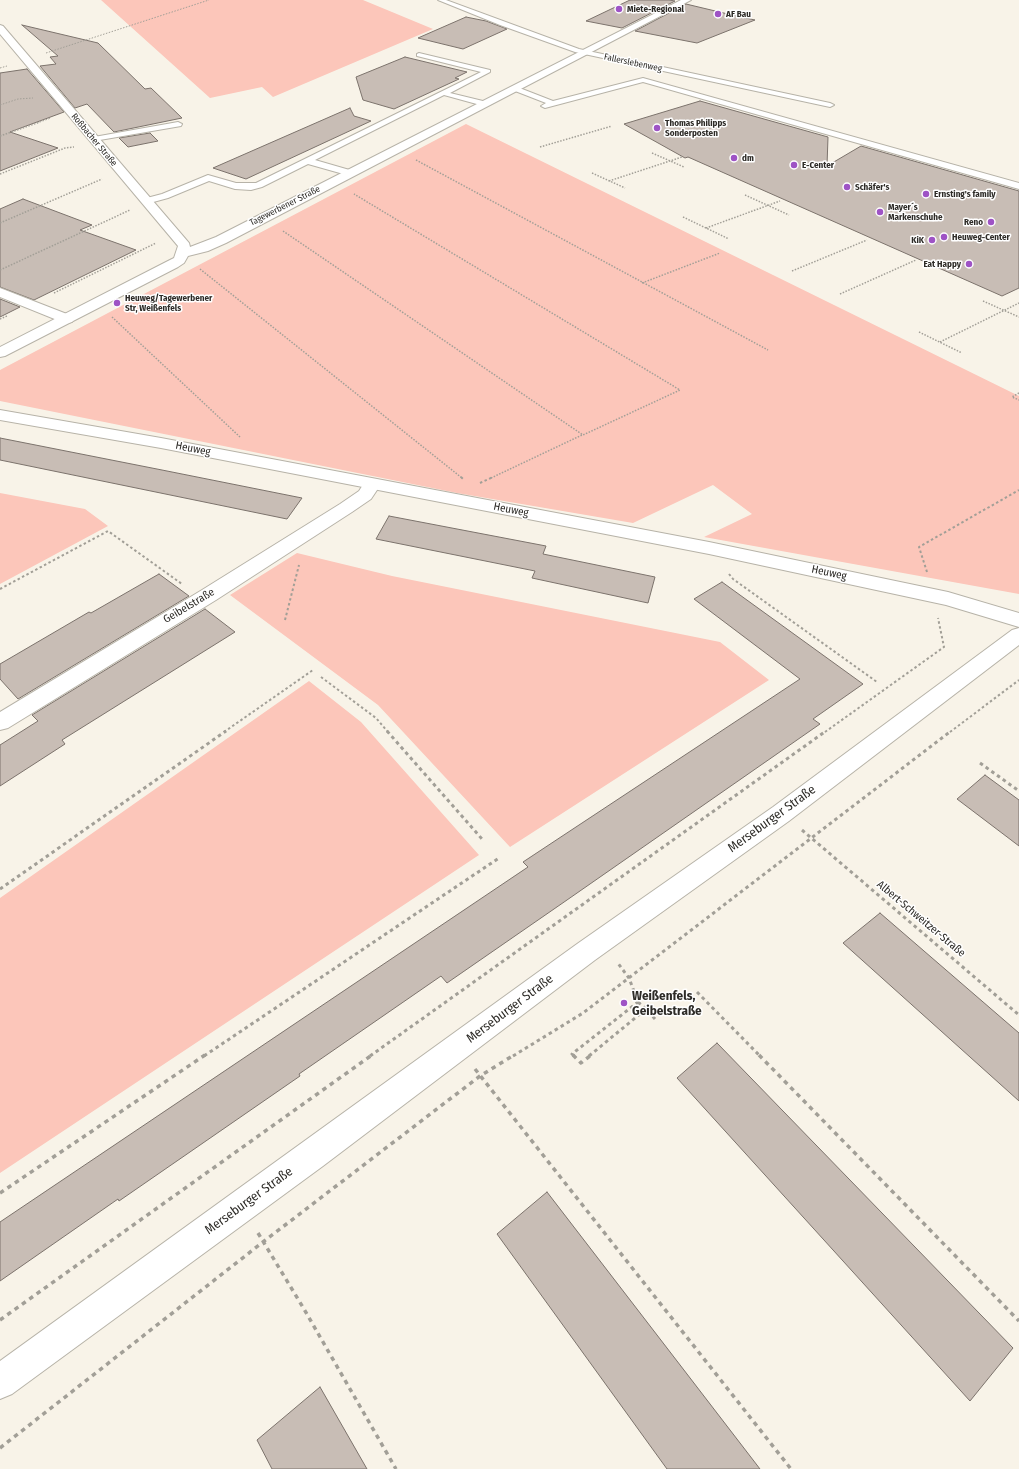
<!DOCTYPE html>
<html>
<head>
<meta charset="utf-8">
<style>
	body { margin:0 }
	canvas { display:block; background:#f8f3e8 }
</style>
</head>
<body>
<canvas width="1019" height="1469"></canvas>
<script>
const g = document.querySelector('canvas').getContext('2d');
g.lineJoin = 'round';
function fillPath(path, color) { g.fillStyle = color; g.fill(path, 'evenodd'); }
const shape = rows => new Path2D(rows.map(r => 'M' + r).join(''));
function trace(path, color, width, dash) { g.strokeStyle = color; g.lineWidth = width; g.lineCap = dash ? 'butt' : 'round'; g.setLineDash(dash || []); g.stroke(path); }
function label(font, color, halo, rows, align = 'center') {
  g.font = font + ' "Fira Sans Condensed",sans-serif'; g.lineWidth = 3; g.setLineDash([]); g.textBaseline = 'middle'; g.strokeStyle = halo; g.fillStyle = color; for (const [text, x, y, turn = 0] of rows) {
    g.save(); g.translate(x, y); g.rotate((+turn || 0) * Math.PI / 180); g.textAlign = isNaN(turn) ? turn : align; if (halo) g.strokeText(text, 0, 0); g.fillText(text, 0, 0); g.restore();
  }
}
const green = shape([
	[101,0,363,0,433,29,273,97,262,87,210,98],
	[466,124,1019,396,1019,594,704,537,752,514,713,485,633,523,457,493,0,401,0,370],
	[0,493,85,509,108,526,0,584],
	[297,553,392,576,720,642,769,680,510,847,378,705,230,595],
	[309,681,361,722,479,855,0,1173,0,898]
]);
const building = shape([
	[630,0,669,0,675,1,622,28,586,21,630,0],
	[686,4,732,15,755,20,697,43,635,31,686,4],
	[466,17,486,21,507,29,463,49,418,38,466,17],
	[22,25,98,43,145,89,151,88,182,118,114,132,87,104,75,108,40,66,56,64,50,57,58,56,22,25],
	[405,57,467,72,455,78,459,79,394,109,363,100,356,77,405,57],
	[27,69,64,112,10,132,58,148,0,171,0,73,27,69],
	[700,101,828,137,827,166,861,146,1019,191,1019,288,1002,296,688,157,685,158,624,124,700,101],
	[350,108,354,116,371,121,246,179,213,168,350,108],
	[150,133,158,141,128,147,119,138,150,133],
	[23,199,92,225,80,230,136,250,34,300,0,287,0,209,23,199],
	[0,299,20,307,0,317,0,299],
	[0,438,162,470,302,498,287,519,0,460,0,438],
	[389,516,546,546,543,554,655,577,648,603,532,578,535,571,376,539,389,516],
	[159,574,189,596,18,699,0,679,0,664,89,612,91,613,159,574],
	[722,582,863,684,813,719,820,724,567,900,447,983,441,976,299,1074,300,1076,119,1201,118,1199,0,1281,0,1222,528,867,523,862,800,679,694,599,722,582],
	[205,609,235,632,62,740,65,744,0,786,0,745,38,721,32,715,205,609],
	[985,775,1019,800,1019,846,957,799,985,775],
	[880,913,1019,1033,1019,1101,843,943,880,913],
	[717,1043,1013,1348,970,1401,677,1078,717,1043],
	[547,1192,677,1361,760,1469,667,1469,497,1234,547,1192],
	[320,1387,367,1469,272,1469,257,1440,320,1387]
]);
const pathFar4 = shape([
	[46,53,209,0],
	[0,68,7,66],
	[0,105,18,99,33,98],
	[37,123,51,118]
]);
const pathFar3 = shape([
	[0,136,40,122],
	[540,147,612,126],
	[652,153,684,167],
	[416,160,768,350],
	[592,173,625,188],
	[0,174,65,148,74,147],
	[609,181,682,157],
	[745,195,789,215],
	[683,217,729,239],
	[0,223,102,179],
	[706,228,780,201],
	[283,231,583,435,680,390,354,194],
	[200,269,462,478],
	[0,270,130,210],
	[792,271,867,240],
	[642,283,720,253],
	[54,293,156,243],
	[840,294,916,260],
	[983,301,1019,317],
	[112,317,240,437],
	[0,319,7,316],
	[919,332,962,353],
	[940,342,1019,303],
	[1019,393,1012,397,1019,400],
	[491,478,582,435]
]);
const pathFar2 = shape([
	[461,477,463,479],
	[480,483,493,477],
	[927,572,919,547,1019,490],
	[729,574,733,579,877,682],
	[0,589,108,531,182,584],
	[285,620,299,565],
	[321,677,376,718,388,732],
	[224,732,313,670],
	[825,732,944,647,938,618],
	[950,732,1019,680]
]);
const pathFar1 = shape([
	[387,731,482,839],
	[980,763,1019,791],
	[802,830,1019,1015],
	[0,889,226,731],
	[697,992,760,1056],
	[638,1002,646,1009],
	[204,1056,499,858],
	[370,1056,826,731],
	[513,1056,583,1013,951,731],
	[574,1056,572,1054,638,1002,629,978,617,962],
	[589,1056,646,1009,655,1019]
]);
const path = shape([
	[573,1055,581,1063,591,1055],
	[759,1055,1019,1321],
	[475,1069,791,1469],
	[0,1193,205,1055],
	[258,1233,304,1309,396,1469],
	[0,1320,372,1055],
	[0,1448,263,1242,480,1076,514,1055]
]);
const lane = shape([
	[438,0,446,0,579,49,830,103,834,105,830,107,575,52,500,25,438,0],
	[419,53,490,70,490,72,450,93,487,102,487,106,484,106,444,95,315,160,353,171,354,173,353,175,347,175,308,164,262,187,251,190,235,189,209,181,168,198,146,204,142,201,143,199,162,194,208,175,236,183,256,183,481,72,417,56,417,54,419,53],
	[643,78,1019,183,1019,189,643,82,545,108,541,106,546,103,510,89,511,87,517,87,553,101,643,78],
	[178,122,182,124,181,126,94,141,90,139,94,137,178,122]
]);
const street = shape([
	[0,288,72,316,74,319,72,322,67,323,62,322,0,297,0,288],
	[372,479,378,480,381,484,371,499,352,512,216,600,8,728,0,730,0,712,202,590,340,504,359,491,366,480,372,479]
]);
const secondary = shape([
	[681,0,691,0,226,243,208,251,188,256,184,263,178,267,5,356,0,357,0,347,168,261,174,258,178,246,0,34,0,25,3,26,189,243,190,247,216,237,681,0],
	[0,410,161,438,709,542,948,592,1019,613,1019,627,946,605,709,554,161,448,0,420,0,410],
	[1019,628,1019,645,789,821,595,960,323,1166,12,1394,0,1399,0,1361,577,944,773,807,1012,630,1019,628]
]);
const markers = [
	[619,9,4,"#9e53c5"],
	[718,14,4,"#9e53c5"],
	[657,128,4,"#9e53c5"],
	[734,158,4,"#9e53c5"],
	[794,165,4,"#9e53c5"],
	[847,187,4,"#9e53c5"],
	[926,194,4,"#9e53c5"],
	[880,212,4,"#9e53c5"],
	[991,222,4,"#9e53c5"],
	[944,237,4,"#9e53c5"],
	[932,240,4,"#9e53c5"],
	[969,264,4,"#9e53c5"],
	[117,303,4,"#9e53c5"],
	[624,1003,4,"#9e53c5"]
];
const farPoinames = [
	["Miete-Regional",627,9],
	["AF Bau",726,14],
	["Thomas Philipps",665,123],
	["Sonderposten",665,133],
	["dm",742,158],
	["E-Center",802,165],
	["Schäfer's",855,187],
	["Ernsting's family",934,194],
	["Mayer´s",888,207],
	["Markenschuhe",888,217],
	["Reno",983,222,"right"],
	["Heuweg-Center",952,237],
	["KiK",924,240,"right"],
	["Eat Happy",961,264,"right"],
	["Heuweg/Tagewerbener",125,298],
	["Str, Weißenfels",125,308]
];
const farStreetnames = [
	["Fallerslebenweg",633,63,12],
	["Roßbacher Straße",94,140,50],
	["Tagewerbener Straße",285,206,-27]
];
const streetNames = [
	["Heuweg",193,449,11],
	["Heuweg",511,510,11],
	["Heuweg",829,573,12],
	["Geibelstraße",189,606,-31],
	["Albert-Schweitzer-Straße",921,919,40]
];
const nearStreetnames = [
	["Merseburger Straße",772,819,-36],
	["Merseburger Straße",510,1009,-37],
	["Merseburger Straße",249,1201,-36]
];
const nearPoinames = [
	["Weißenfels,",632,996],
	["Geibelstraße",632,1011]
];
fillPath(green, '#fcc6ba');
fillPath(building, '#c8bdb5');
trace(building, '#7c736c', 1);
trace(lane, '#b7b3a8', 2);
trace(street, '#b7b3a8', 2);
trace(secondary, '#b7b3a8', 2);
trace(pathFar4, '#a29f97', 1, [1.5, 1.5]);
trace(pathFar3, '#a29f97', 1.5, [1.5, 1.5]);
trace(pathFar2, '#a29f97', 2, [2.5, 2.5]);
trace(pathFar1, '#a29f97', 3, [3.5, 3.5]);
trace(path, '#a29f97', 3.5, [4.5, 4.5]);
fillPath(lane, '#fff');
fillPath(street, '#fff');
fillPath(secondary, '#fff');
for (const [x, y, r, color] of markers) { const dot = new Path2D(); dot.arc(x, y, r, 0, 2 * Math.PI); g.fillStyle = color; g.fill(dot); trace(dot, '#fff', 1.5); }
label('bold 9px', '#2d2b27', '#fff', farPoinames, 'left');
label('9px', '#2d2b27', '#fff', farStreetnames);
label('11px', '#2d2b27', '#fff', streetNames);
label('13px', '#2d2b27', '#fff', nearStreetnames);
label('bold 13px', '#2d2b27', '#fff', nearPoinames, 'left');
</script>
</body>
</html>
